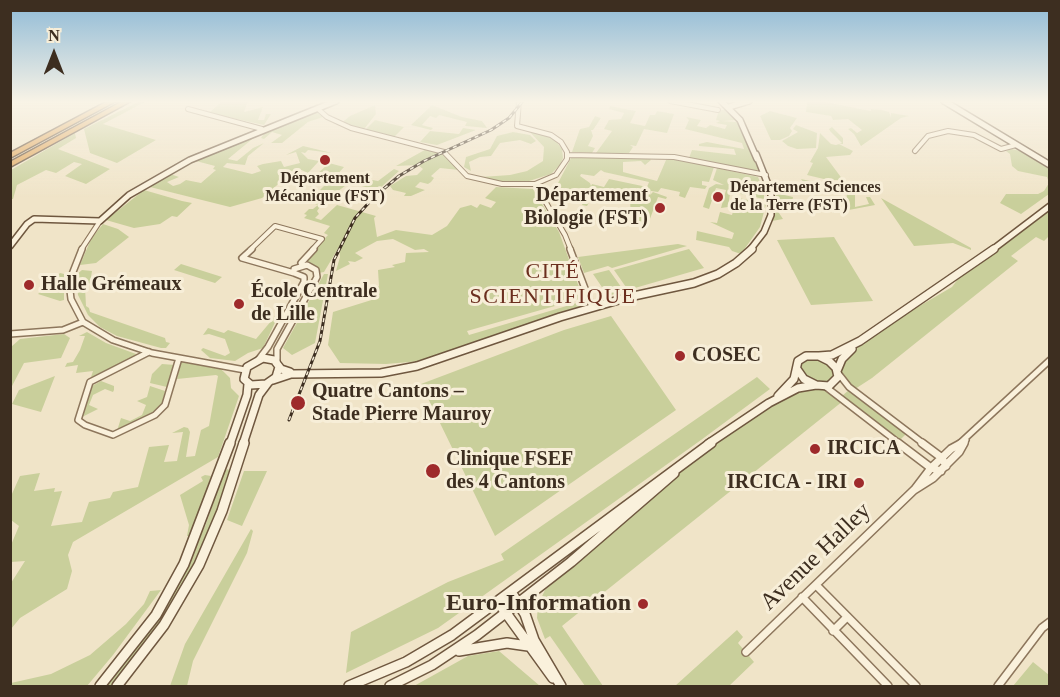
<!DOCTYPE html>
<html>
<head>
<meta charset="utf-8">
<style>
	body { margin:0 }
	#map { position:relative; width:1060px; height:697px; overflow:hidden; background:#f0e4c8; font-family:"Times New Roman",serif }
	canvas { display:block }
	.frame { position:absolute; inset:0; border:12px solid #3d2e20; pointer-events:none }
	.north { position:absolute; left:24px; top:24px; width:60px; height:60px; -webkit-text-stroke:4px #f7eed8; paint-order:stroke; rotate:0deg; font-size:16px; font-weight:700; line-height:24px; text-align:center; color:#3d2e20 }
	.north::after { content:''; display:block; margin:auto; width:21px; height:27px; background:#3d2e20; clip-path:polygon(50% 0,100% 100%,50% 72%,0 100%) }
</style>
</head>
<body>
<div id="map">
<canvas width="1060" height="697"></canvas>
<div class="frame"></div>
<div class="north">N</div>
</div>
<script>
const g = document.querySelector('canvas').getContext('2d');
g.lineJoin = 'round';
function fillPath(path, color) { g.fillStyle = color; g.fill(path, 'evenodd'); }
const shape = rows => new Path2D(rows.map(r => 'M' + r).join(''));
function trace(path, color, width, dash) { g.strokeStyle = color; g.lineWidth = width; g.lineCap = dash ? 'butt' : 'round'; g.setLineDash(dash || []); g.stroke(path); }
function label(font, color, halo, rows, align = 'center') {
  g.font = font + ' "Times New Roman",serif'; g.lineWidth = 6; g.setLineDash([]); g.textBaseline = 'middle'; g.strokeStyle = halo; g.fillStyle = color; for (const [text, x, y, turn = 0] of rows) {
    g.save(); g.translate(x, y); g.rotate((+turn || 0) * Math.PI / 180); g.textAlign = isNaN(turn) ? turn : align; if (halo) g.strokeText(text, 0, 0); g.fillText(text, 0, 0); g.restore();
  }
}
const green = shape([
	[140,101,147,101,103,124,156,140,117,163,90,153,84,129],
	[222,101,248,101,244,112,263,107,258,120,264,120,266,114,271,114,264,125,209,113],
	[803,101,825,102,871,111,871,109,882,110,889,112,891,117,891,113,909,116,901,118,861,146,854,134,848,129,851,128,857,133,862,130,848,119,833,120,831,116,806,112,807,102],
	[375,105,376,114,365,128,355,129,340,124,350,116],
	[432,105,462,117,482,121,487,128,465,126,467,122,439,115,436,118,430,116,422,125,433,128,431,130,411,125],
	[610,106,636,111,630,123,645,126,650,115,655,115,657,111,674,114,667,133,644,129,636,146,630,145,633,147,629,153,596,153,612,131,604,129,609,120,621,119,624,113,609,109],
	[719,110,727,110,736,120,722,121,737,122,758,169,757,171,689,158,692,150,736,155,734,149,699,146,699,144,707,142,744,149,742,143,685,129,689,120,686,117,701,120,697,126,706,128,710,125,725,129,727,125,716,123,720,121,716,120],
	[770,111,797,118,790,128,792,131,789,136,780,140,771,140,760,116],
	[317,112,323,117,308,122,282,143,271,143,282,135,272,132,264,139,261,138,266,131,269,132],
	[595,116,601,118,593,130,591,130,593,136,588,146,595,148,592,153,572,152,580,129,589,127],
	[375,120,404,127,394,137,365,130],
	[796,125,817,133,816,148,797,149,788,146,782,141,798,132,793,129],
	[832,127,843,138,843,144,839,144,853,151,850,155,826,157,843,180,828,180,807,175,813,163,810,162,818,148,820,133,831,144,836,145,842,143,830,131,829,129],
	[463,128,476,130,437,145,420,142,430,131,459,134],
	[527,129,546,135,556,141,562,149,563,158,560,165,551,174,526,182,511,183,481,177,510,175,527,171,543,161,544,147],
	[513,132,530,135,536,141,531,144,520,140,500,143,491,156,480,157,469,162,471,171,464,167,466,157,490,149,497,136],
	[75,133,76,138,58,149,110,169,86,184,65,176,82,164,74,162,56,173,46,170,17,185,13,199,11,199,11,170],
	[256,136,228,159,237,161,253,148,264,143,248,156,245,165,227,163,223,167,252,174,261,171,257,166,263,164,281,161,284,167,300,163,296,152,286,155,303,146,332,153,308,150,305,153,301,152,308,159,319,161,308,173,297,168,262,198,230,207,150,187,170,174,179,177,167,182,173,186,180,184,186,180,201,183,216,170,213,169,215,166,196,161],
	[430,147,444,152,459,170,440,168,431,176,434,178,431,182,428,184,420,182,415,187,425,190,411,196,404,196,406,193,393,190,390,186,406,176,417,175,423,169,418,165,396,166],
	[1012,149,1020,151,1049,169,1049,194,1021,214,1000,203,1006,194,1038,194,1044,191,1049,183,1047,177,1018,171,1012,166,1010,154,1006,151],
	[575,156,648,157,651,160,645,165,641,161,623,162,623,172,657,181,666,160,673,158,714,167,709,182,702,181,702,185,707,186,705,189,690,187,685,198,679,196,680,192,661,188,658,192,651,191,650,195,653,192,667,197,666,199,658,197,647,227,631,223,630,197,596,190,587,206,582,205,587,195,579,204,577,203,581,193,561,189,559,192,561,197,548,198,546,191,557,185,571,158],
	[601,170,604,172,649,182,647,187,609,179,604,187,592,184,591,186,590,183,580,176,581,174,594,176],
	[329,163,344,167,337,175,364,182,367,179,378,181,394,169,399,171,378,190,349,183,326,200,313,197,331,179,316,175],
	[717,168,758,177,764,191,764,199,736,193,735,188,731,187,728,207,721,208,726,190,716,188,709,209,703,207,709,188,716,184,724,185,713,180],
	[801,179,855,191,855,207,869,204,866,197,870,197,875,205,833,213,833,207,846,209,847,192,804,183],
	[496,187,533,189,559,232,583,298,467,331,469,335,580,302,584,307,421,361,386,364,340,363,328,345,333,312,378,298,376,288,379,286,378,270,395,267,392,265,405,262,406,253,429,252,424,249,415,250,393,239,377,241,355,253,363,258,355,262,348,261,350,264,336,271,340,257,339,247,324,272,318,273,301,263,328,235,324,233,330,226,304,218,307,215,304,214,309,209,313,209,318,205,315,204,316,202,323,203,317,211,319,214,315,218,321,220,337,205,376,216,374,218,377,237,396,230,432,235,447,226,460,208,471,205,477,208,480,204,491,208,496,202,485,198],
	[144,190,182,201,192,203,177,217,172,216,160,224,134,228,106,220],
	[776,193,793,197,792,203,808,207,812,213,811,215,805,208,779,213,783,219,772,221],
	[734,197,766,204,760,227,741,254,732,251,729,247,696,240,697,231,732,239,734,233,710,222,717,223,720,212,732,215,736,201,733,200],
	[881,198,971,248,971,250,953,243,914,246],
	[1049,210,1049,236,1044,241,1036,237,1011,256,1018,261,872,378,855,389,847,383,842,376,842,364,854,349,911,311,952,287,958,279],
	[103,224,118,229,129,237,96,263,80,265,91,239],
	[834,237,873,301,811,305,777,240],
	[678,244,687,246,612,268,608,266,584,273,578,257],
	[689,249,704,268,628,290,614,270],
	[181,264,222,277,215,283,174,270],
	[82,270,92,271,90,283,85,287,86,306,89,308,90,312,165,338,166,342,170,343,166,348,161,348,117,336,100,327,88,315,78,295,76,275],
	[609,270,624,291,608,296,593,274],
	[60,273,64,274,64,300,60,301,38,294],
	[324,274,328,274,315,343,292,355,283,348],
	[277,314,279,314,263,348,248,353,235,361,210,358,201,350,203,348,225,356,230,353,225,339,209,334,203,335,208,328,224,333,228,330,256,339],
	[611,316,676,410,495,536,421,384,564,330],
	[87,332,106,343,136,354,134,358,96,376,91,377,93,371,76,373,78,365,65,367,67,363,73,362,80,350,85,336,79,336],
	[64,334,70,338,61,358,24,363,11,388,11,347,20,339],
	[810,358,825,362,832,368,833,377,831,381,820,383,805,376,801,365],
	[181,362,221,369,230,378,231,388,239,396,218,457,73,542,68,555,72,571,67,589,20,618,11,629,11,583,25,561,11,562,11,545,19,526,11,520,11,496,20,476,40,473,34,491,55,488,54,492,62,491,51,526,82,522,89,502,110,498,113,492,138,487,149,447,169,445,164,462,177,461,183,432,172,433,184,427,188,428,190,432,186,457,195,456,201,430,209,426,218,376,216,375,177,379],
	[162,364,175,365,167,387,150,383,152,374],
	[55,376,41,412,12,404,19,390],
	[757,377,770,389,701,440,438,628,346,673,351,632,448,582,504,560,501,554],
	[101,381,114,386,114,390,113,392,105,389,93,395,89,405,98,409,82,417,92,386],
	[150,386,165,391,161,407,157,411,117,431,121,418,130,421,142,415,146,405,137,401,147,397],
	[808,387,828,390,843,401,562,626,603,686,585,686,550,636,545,639,537,618,538,605,545,590,677,474,733,431,777,402],
	[850,389,907,433,899,441,842,396],
	[228,469,230,472,214,524,192,571,145,646,112,686,107,686,158,620,179,583,206,524,224,471],
	[244,471,267,471,242,526,227,520],
	[205,475,211,476,198,515,190,536,187,536,189,525,180,495,203,481,201,477],
	[251,529,253,531,247,553,193,661,187,686,170,686,185,644],
	[161,590,113,655,87,686,11,686,11,683,51,674,90,655,126,624,144,604,150,591],
	[737,630,743,637,738,643,754,662,729,686,675,686],
	[499,651,540,686,414,686,468,656],
	[1033,662,1049,675,1049,686,1013,686]
]);
const streetFar2 = shape([
	[670,101,718,110],
	[188,109,262,129],
	[318,109,327,117,351,128,444,152,467,176,502,184,535,184,556,175,567,159,567,152,561,142,551,135,517,126,519,101],
	[915,151,928,136,948,131,974,135,1001,149,1016,145],
	[568,155,674,157,766,175],
	[535,184,565,235,571,250],
	[81,250,100,221],
	[250,250,275,226,322,239,312,250]
]);
const streetFar1 = shape([
	[82,249,69,282,71,299,83,322,113,340,152,353,245,370],
	[252,249,242,258,294,273],
	[570,249,592,307],
	[303,265,301,263,314,249],
	[10,334,63,330,83,322],
	[149,352,90,382,78,420,85,425,113,435,155,415,165,405,179,358],
	[258,360,268,347,304,282,304,277,294,273,294,269,307,265,316,270,317,277,277,349,277,362],
	[838,373,849,387,924,444],
	[826,387,900,444],
	[959,444,1050,360],
	[964,444,966,440]
]);
const street = shape([
	[898,443,931,468,941,471],
	[922,443,942,458,946,466],
	[915,489,931,468,951,449,962,443],
	[816,585,916,686],
	[802,597,888,686],
	[833,631,847,617],
	[746,652,914,490,933,478,959,452,964,443],
	[998,686,1042,628,1050,622]
]);
const secondaryFar2 = shape([
	[721,101,740,120,757,159],
	[944,101,1050,165],
	[729,107,749,101],
	[10,246,27,224,34,219,100,221,129,195,190,160,336,101],
	[750,250,764,232,771,215,771,192,756,154],
	[992,250,1050,206]
]);
const secondaryFar1 = shape([
	[819,356,832,355,860,341,994,249],
	[279,367,276,377,266,384,251,385,244,379,247,367,263,358,274,360,281,369,290,372],
	[837,371,842,359,852,349],
	[273,380,291,374,381,373,417,366,560,317,629,297,694,283,718,274,736,263,752,249],
	[778,396,794,379,798,361,806,356,819,356,829,361,836,368,838,377,829,386,816,385,804,379,797,369],
	[230,444,247,395,248,384],
	[243,444,259,395,268,383],
	[708,444,769,403,798,388,816,385]
]);
const secondary = shape([
	[511,592,525,614,534,640,561,686],
	[498,602,553,678],
	[459,651,507,643,528,646],
	[100,686,156,615,184,564,230,443],
	[117,686,164,625,199,565,222,511,244,443],
	[349,686,406,662,452,635,711,443],
	[390,686,432,665,477,635,571,562,674,473]
]);
const highway = shape([
	[108,101,116,101,10,158,10,153,108,101],
	[123,101,131,101,10,167,10,162,123,101]
]);
const rail = shape([
	[289,420,320,341,334,260,355,218,374,197,399,176,424,161,491,130,509,118,523,101]
]);
const markers = [
	[325,160,6,"#9e2a2b"],
	[718,197,6,"#9e2a2b"],
	[660,208,6,"#9e2a2b"],
	[29,285,6,"#9e2a2b"],
	[239,304,6,"#9e2a2b"],
	[680,356,6,"#9e2a2b"],
	[298,403,8,"#9e2a2b"],
	[815,449,6,"#9e2a2b"],
	[433,471,8,"#9e2a2b"],
	[859,483,6,"#9e2a2b"],
	[643,604,6,"#9e2a2b"]
];
const farPoinames = [
	["Département",325,179],
	["Mécanique (FST)",325,197],
	["Département Sciences",730,188,"left"],
	["de la Terre (FST)",730,206,"left"]
];
const poiNames = [
	["Département",648,196,"right"],
	["Biologie (FST)",648,219,"right"],
	["Halle Grémeaux",41,285],
	["École Centrale",251,292],
	["de Lille",251,315],
	["COSEC",692,356],
	["Quatre Cantons –",312,392],
	["Stade Pierre Mauroy",312,415],
	["IRCICA",827,449],
	["Clinique FSEF",446,460],
	["des 4 Cantons",446,483],
	["IRCICA - IRI",847,483,"right"]
];
const quarterNames = [
	["CITÉ",553,272],
	["SCIENTIFIQUE",553,297]
];
const nearStreetnames = [
	["Avenue Halley",816,557,-44]
];
const nearPoinames = [
	["Euro-Information",631,604]
];
fillPath(green, '#c9cf9b');
trace(streetFar2, '#8d765c', 6);
trace(streetFar1, '#8d765c', 8);
trace(street, '#8d765c', 10);
trace(secondaryFar2, '#6f573f', 8);
trace(secondaryFar1, '#6f573f', 10);
trace(secondary, '#6f573f', 12);
trace(highway, '#5b4430', 3);
trace(streetFar2, '#faf1dc', 4);
trace(streetFar1, '#faf1dc', 5);
trace(street, '#faf1dc', 7);
trace(secondaryFar2, '#faf1dc', 5);
trace(secondaryFar1, '#faf1dc', 7);
trace(secondary, '#faf1dc', 9);
fillPath(highway, '#e0a458');
trace(rail, '#3d2e20', 3);
trace(rail, '#f7eed8', 1.5, [4]);
const sky = g.createLinearGradient(0, 0, 0, 199);
sky.addColorStop(0, '#8fbad6');
sky.addColorStop(0.51, '#f8f3e6');
sky.addColorStop(1, '#f8f3e600');
g.fillStyle = sky;
g.fillRect(0, 0, 1060, 199);
for (const [x, y, r, color] of markers) { const dot = new Path2D(); dot.arc(x, y, r, 0, 2 * Math.PI); g.fillStyle = color; g.fill(dot); trace(dot, '#f7eed8', 2); }
label('bold 16px', '#3d2e20', '#f7eed8', farPoinames);
label('bold 20px', '#3d2e20', '#f7eed8', poiNames, 'left');
g.letterSpacing = '1.5px';
label('22px', '#6b2e1e', '#f7eed8', quarterNames);
g.letterSpacing = '0px';
label('24px', '#3d2e20', '#f7eed8', nearStreetnames);
label('bold 24px', '#3d2e20', '#f7eed8', nearPoinames, 'right');
</script>
</body>
</html>
